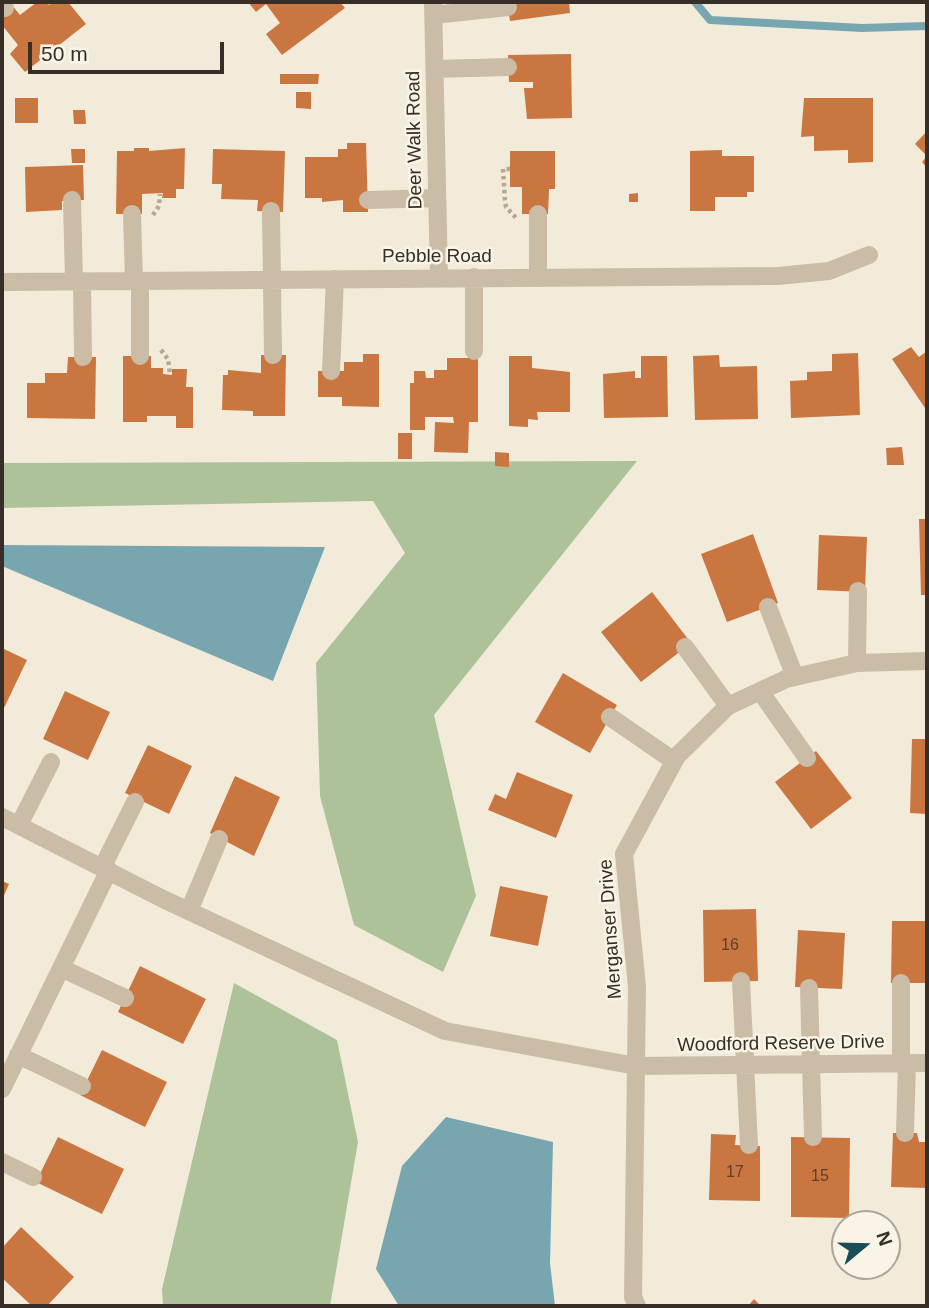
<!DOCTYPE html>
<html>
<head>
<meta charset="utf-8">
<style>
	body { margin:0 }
	#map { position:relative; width:929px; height:1308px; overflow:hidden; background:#f2ebda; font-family:Arial,sans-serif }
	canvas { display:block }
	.frame { position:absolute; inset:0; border:4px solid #372e27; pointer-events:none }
	.north { position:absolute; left:831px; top:1210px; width:70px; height:70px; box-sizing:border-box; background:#faf4e7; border:2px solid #aca59a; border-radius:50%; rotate:71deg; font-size:19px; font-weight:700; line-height:28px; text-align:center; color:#372e27 }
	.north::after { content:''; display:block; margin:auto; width:24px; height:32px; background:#1b4c59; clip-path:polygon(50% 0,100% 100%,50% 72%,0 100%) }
	.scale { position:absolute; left:28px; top:42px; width:196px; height:32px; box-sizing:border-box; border:4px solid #372e27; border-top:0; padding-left:9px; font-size:21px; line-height:24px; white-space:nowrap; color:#372e27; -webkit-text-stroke:5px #faf4e7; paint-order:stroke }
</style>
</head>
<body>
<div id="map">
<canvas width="929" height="1308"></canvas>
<div class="frame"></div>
<div class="north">N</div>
<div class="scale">50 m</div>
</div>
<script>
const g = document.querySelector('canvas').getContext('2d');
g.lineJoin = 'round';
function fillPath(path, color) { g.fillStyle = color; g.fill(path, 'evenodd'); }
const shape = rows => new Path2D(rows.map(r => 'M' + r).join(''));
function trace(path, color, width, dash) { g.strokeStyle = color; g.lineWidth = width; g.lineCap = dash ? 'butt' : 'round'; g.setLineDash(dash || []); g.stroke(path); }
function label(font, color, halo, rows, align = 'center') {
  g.font = font + ' Arial,sans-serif'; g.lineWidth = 5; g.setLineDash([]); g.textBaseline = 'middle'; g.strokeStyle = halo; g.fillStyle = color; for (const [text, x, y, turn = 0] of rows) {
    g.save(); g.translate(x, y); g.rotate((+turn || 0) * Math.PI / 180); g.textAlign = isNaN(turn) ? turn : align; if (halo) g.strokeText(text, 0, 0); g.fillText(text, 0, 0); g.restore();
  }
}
const green = shape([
	[637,461,434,715,476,896,443,972,354,925,320,796,316,663,405,553,373,501,2,508,2,463],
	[234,983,337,1040,358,1142,330,1306,163,1306,162,1289]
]);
const water = shape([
	[2,545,325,547,273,681,2,566],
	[446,1117,553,1142,550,1263,555,1306,399,1306,376,1269,402,1166]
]);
const stream = shape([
	[695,2,710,20,862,28,927,26]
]);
const building = shape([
	[37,2,47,2,49,5,54,2,68,2,86,24,25,72,10,54,18,45,2,25,2,11,11,4,20,15],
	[248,2,340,2,345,8,282,55,266,34,280,23,266,4,256,12],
	[507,2,569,2,570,13,510,21],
	[571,54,572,118,527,119,524,88,533,88,533,82,509,82,508,55],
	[280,74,319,74,318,84,280,84],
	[296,92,311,92,311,109,296,108],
	[15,98,38,98,38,123,15,123],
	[804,98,873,98,873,162,848,163,848,150,814,151,814,136,801,137],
	[73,110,85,110,86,124,74,124],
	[927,131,927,168,922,162,927,156,915,144],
	[347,143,366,143,368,212,343,212,343,200,322,202,322,198,305,198,305,157,338,157,338,149,347,149],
	[134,148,149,148,149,151,185,148,184,189,176,189,176,198,162,198,163,193,142,194,142,214,116,214,117,151,134,151],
	[71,149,85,149,85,163,72,163],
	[213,149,285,151,283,212,257,211,258,200,221,199,222,184,212,184],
	[722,150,722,156,754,156,754,192,747,192,747,197,715,197,715,211,690,211,690,151],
	[510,151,555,151,555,189,549,189,548,214,522,214,522,187,510,187],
	[83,165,84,200,62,201,62,210,26,212,25,167],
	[638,193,638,202,629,202,629,194],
	[911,347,919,357,927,351,927,411,892,359],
	[858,353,860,415,791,418,790,381,807,380,807,372,832,371,832,354],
	[363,354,379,354,379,407,342,406,342,397,318,397,318,371,344,371,344,362,363,362],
	[261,355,286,355,285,416,253,416,253,411,222,410,223,375,228,375,228,370,261,373],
	[719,355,720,367,757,366,758,419,695,420,693,356],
	[123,356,151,356,151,368,163,368,163,374,172,375,172,369,187,369,186,387,193,387,193,428,176,428,176,416,147,416,147,422,123,422],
	[509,356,532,356,532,368,570,372,570,412,537,412,538,420,528,419,528,427,509,426],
	[641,356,667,356,668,417,604,418,603,374,635,371,635,378,641,378],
	[68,357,96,357,95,419,27,418,27,383,45,383,45,373,67,373],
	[447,358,478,358,478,422,469,422,468,453,434,452,435,422,454,423,453,417,425,417,425,430,410,430,410,383,414,383,414,371,425,371,426,378,434,378,434,370,447,370],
	[398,433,412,433,412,459,398,459],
	[902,447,904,465,887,465,886,448],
	[495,452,509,453,509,467,495,466],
	[919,519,927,519,927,595,921,595],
	[753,534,778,603,727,622,701,554],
	[819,535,867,537,865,592,817,590],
	[652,592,691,643,641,682,601,632],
	[2,648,27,660,4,708,2,707],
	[563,673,617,705,590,753,535,722],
	[65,691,110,712,88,760,43,739],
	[912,739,927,739,927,814,910,813],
	[148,745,192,766,169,814,125,793],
	[816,751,852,798,811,829,775,782],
	[517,772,573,795,556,838,488,810,495,794,506,799],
	[235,776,280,797,254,856,210,833],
	[2,881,9,884,2,900],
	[500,886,548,896,538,946,490,936],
	[756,909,758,981,704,982,703,910],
	[892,921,927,921,927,983,891,983],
	[798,930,845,933,842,989,795,987],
	[140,966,206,999,183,1044,118,1012],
	[102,1050,167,1082,145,1127,80,1095],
	[893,1133,917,1133,919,1142,927,1142,927,1188,891,1187],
	[711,1134,736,1135,735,1145,760,1146,760,1201,709,1200],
	[58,1137,124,1169,102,1214,36,1182],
	[791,1137,850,1138,849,1218,791,1217],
	[21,1227,74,1277,47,1306,32,1306,2,1278,2,1248],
	[754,1299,761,1306,748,1306]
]);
const path = shape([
	[510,169,503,169,505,200,506,207,517,219],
	[153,215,159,206,160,194],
	[161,350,168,359,170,374]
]);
const minor = shape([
	[433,2,439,277],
	[2,4,5,8],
	[434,15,508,7],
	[435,69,508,67],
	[72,200,74,281],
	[368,200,437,198],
	[271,211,273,355],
	[132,214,134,281],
	[474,277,474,351],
	[538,277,538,214],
	[82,281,83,357],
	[2,282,778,276,829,271,869,255],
	[140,356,140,281],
	[331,371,335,279],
	[768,607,795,677],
	[685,647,728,706],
	[857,663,858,591],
	[760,691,807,758],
	[610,717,674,761],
	[2,817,163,899,445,1031,636,1066,927,1063],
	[19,825,51,762],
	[103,866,135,802],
	[189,911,219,839],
	[61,968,125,998],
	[741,981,749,1145],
	[901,983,901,1063],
	[809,988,813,1137],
	[18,1055,82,1086],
	[2,1089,109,870],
	[905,1133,907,1063],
	[2,1162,33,1177],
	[637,1306,633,1297,637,987,624,854,677,756,728,706,786,679,857,663,927,661]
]);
const numberNames = [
	["16",730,946],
	["17",735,1173],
	["15",820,1177]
];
const streetNames = [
	["Deer Walk Road",415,140,-91],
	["Pebble Road",437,257],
	["Merganser Drive",611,929,-94],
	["Woodford Reserve Drive",781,1044,-1]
];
fillPath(green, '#aec29a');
fillPath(water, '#78a6b0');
trace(stream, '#78a6b0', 8);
fillPath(building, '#c97641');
trace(path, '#b7a690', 4.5, [3.5, 3.5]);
trace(minor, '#cbbca6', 18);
label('16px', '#5c402e', null, numberNames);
label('19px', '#372e27', '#faf4e7', streetNames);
</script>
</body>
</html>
